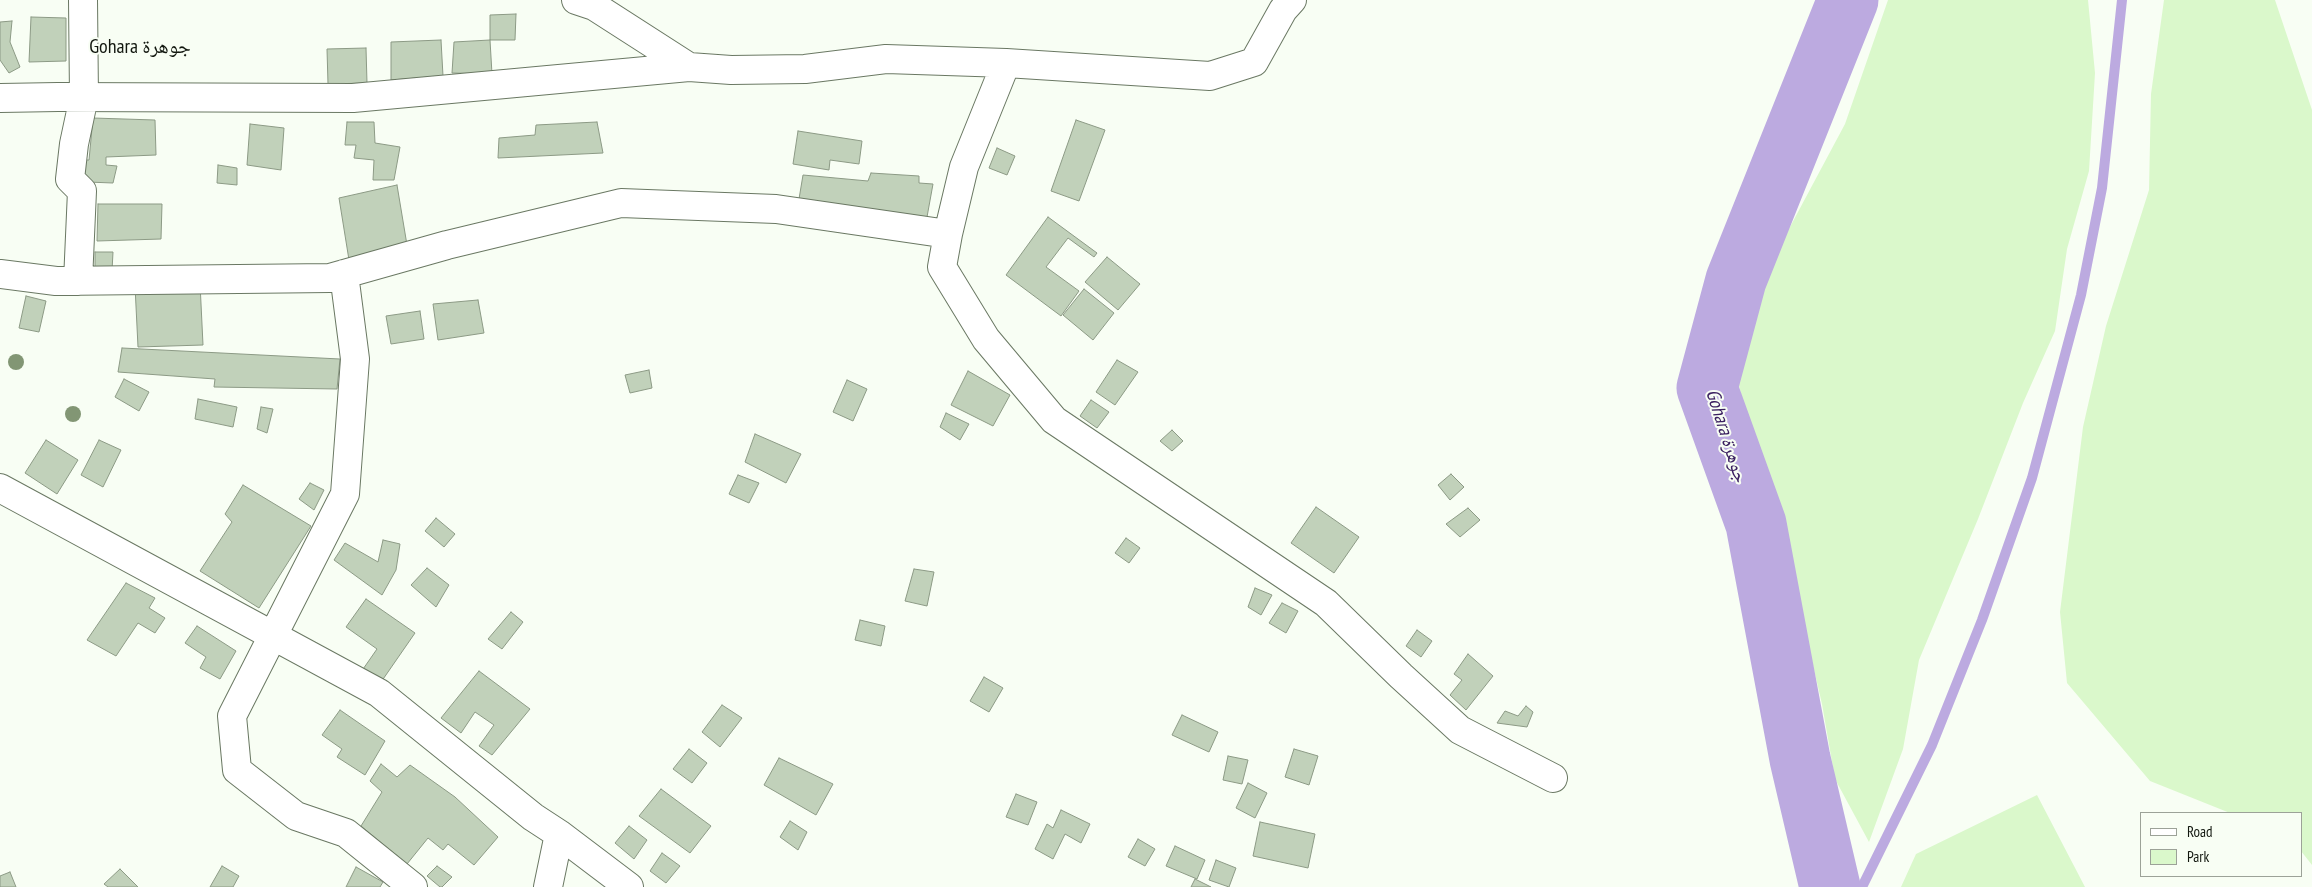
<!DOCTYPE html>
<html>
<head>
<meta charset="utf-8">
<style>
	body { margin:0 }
	#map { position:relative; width:2312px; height:887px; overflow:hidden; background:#f8fef4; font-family:"PT Sans Narrow",sans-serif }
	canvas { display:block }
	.legend { position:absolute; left:2140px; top:812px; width:162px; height:65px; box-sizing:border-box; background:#f8fef4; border:1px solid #9ca298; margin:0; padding:6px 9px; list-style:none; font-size:15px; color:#12170f }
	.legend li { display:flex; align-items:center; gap:10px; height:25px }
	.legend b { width:25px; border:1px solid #9ca298 }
</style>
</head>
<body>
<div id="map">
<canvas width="2312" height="887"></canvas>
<ul class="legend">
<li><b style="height:6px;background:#fff"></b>Road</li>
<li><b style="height:14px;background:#daf8cb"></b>Park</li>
</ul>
</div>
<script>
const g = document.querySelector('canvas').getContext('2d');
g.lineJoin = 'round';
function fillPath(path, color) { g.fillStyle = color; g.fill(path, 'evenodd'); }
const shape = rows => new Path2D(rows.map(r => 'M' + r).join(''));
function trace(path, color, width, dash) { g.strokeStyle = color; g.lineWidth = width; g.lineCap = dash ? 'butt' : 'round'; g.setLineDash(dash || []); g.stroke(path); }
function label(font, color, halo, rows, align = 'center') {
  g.font = font + ' "PT Sans Narrow","Noto Naskh Arabic",sans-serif'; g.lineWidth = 4; g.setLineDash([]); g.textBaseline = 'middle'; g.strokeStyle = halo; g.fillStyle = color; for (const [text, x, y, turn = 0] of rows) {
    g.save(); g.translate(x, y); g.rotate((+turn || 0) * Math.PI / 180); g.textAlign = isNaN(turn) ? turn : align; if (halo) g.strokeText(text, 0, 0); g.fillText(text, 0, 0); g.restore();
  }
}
const green = shape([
	[1888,0,2088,0,2095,73,2089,171,2067,249,2055,331,2023,403,1978,519,1919,660,1903,749,1869,842,1835,779,1822,704,1780,524,1753,441,1738,382,1767,270,1845,124],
	[2164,0,2275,0,2312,110,2312,865,2301,851,2301,813,2230,813,2150,781,2067,683,2060,612,2083,427,2106,326,2149,190,2151,94],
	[2037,795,2085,887,1901,887,1916,854]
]);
const stream = shape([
	[1862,887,1932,745,1982,620,2032,478,2081,295,2102,188,2122,0]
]);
const river = shape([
	[1830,887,1800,759,1756,524,1707,388,1736,280,1848,0]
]);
const building = shape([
	[516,14,515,40,490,40,490,15,516,14],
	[31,17,66,18,66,61,29,62,31,17],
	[12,21,10,42,20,67,9,73,0,60,0,22,12,21],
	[441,40,443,76,391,80,391,42,441,40],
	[490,40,492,74,452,73,454,42,490,40],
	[366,48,367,83,328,84,327,49,366,48],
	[93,118,155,120,156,155,106,157,106,165,117,166,113,183,87,182,76,175,80,160,89,160,93,118],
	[1076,120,1105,130,1079,201,1051,191,1076,120],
	[347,122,374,122,375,143,400,147,394,180,373,180,374,160,354,158,356,145,345,145,347,122],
	[597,122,603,153,498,158,499,138,535,135,536,125,597,122],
	[250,124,284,128,281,170,247,165,250,124],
	[798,131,862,141,859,164,830,160,829,170,793,164,798,131],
	[997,148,1015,156,1007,175,989,168,997,148],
	[218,165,237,168,237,185,217,183,218,165],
	[871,173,919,176,919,183,933,184,927,217,798,205,803,175,868,181,871,173],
	[397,185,407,245,349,260,339,198,397,185],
	[98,204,162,204,161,239,97,241,98,204],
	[1048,217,1097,253,1094,257,1068,238,1046,267,1079,291,1061,316,1006,275,1048,217],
	[95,252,113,252,112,271,95,271,95,252],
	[1107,257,1140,284,1118,310,1085,282,1107,257],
	[200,283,203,345,138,347,135,286,200,283],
	[1084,289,1114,313,1093,340,1063,315,1084,289],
	[26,296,46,301,39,332,19,328,26,296],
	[478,300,484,333,438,340,433,304,478,300],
	[420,311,424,339,391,344,386,316,420,311],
	[122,348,340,359,337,389,214,387,215,379,118,372,122,348],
	[1117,360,1138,372,1115,405,1096,392,1117,360],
	[649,370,652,388,630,393,625,375,649,370],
	[968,371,1010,395,993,426,951,405,968,371],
	[124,379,149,392,139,411,115,397,124,379],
	[847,380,867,389,853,421,833,412,847,380],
	[198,399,237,407,233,427,195,419,198,399],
	[1091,400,1109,412,1097,428,1080,416,1091,400],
	[261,407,273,409,267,433,257,429,261,407],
	[946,413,969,424,960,440,940,427,946,413],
	[1172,430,1183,441,1172,451,1160,441,1172,430],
	[755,434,801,454,786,483,745,462,755,434],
	[46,440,78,460,57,494,25,473,46,440],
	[99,440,121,450,103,487,81,475,99,440],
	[1451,474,1464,487,1450,500,1438,485,1451,474],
	[738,475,759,483,749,503,729,494,738,475],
	[310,483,324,490,314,510,299,499,310,483],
	[243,485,311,526,259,608,200,571,232,522,225,514,243,485],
	[1316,507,1359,537,1334,573,1291,543,1316,507],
	[1468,508,1480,520,1460,537,1446,524,1468,508],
	[436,518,455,534,444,547,425,531,436,518],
	[1126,538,1140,548,1129,563,1115,553,1126,538],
	[383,540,400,544,396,570,382,595,334,560,345,543,378,562,383,540],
	[427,568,449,585,436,607,411,585,427,568],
	[914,569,934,572,927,606,905,601,914,569],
	[126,583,155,598,149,608,165,618,155,633,138,623,116,656,87,640,126,583],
	[1255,588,1272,595,1261,615,1248,607,1255,588],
	[366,599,415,633,379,685,361,672,377,649,346,627,366,599],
	[1282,603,1298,611,1286,633,1269,623,1282,603],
	[511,612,523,622,502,649,488,639,511,612],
	[860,620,885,626,881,646,855,640,860,620],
	[197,626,236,651,220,679,200,668,206,657,185,643,197,626],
	[1417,630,1432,641,1421,657,1406,646,1417,630],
	[1468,654,1493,676,1466,710,1450,695,1462,680,1454,674,1468,654],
	[479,671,530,709,492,755,479,746,494,725,475,712,461,733,441,718,479,671],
	[984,677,1003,688,989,712,970,701,984,677],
	[722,705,742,718,720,747,702,732,722,705],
	[1526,706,1533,712,1527,727,1497,723,1505,711,1518,716,1526,706],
	[340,710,385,741,365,775,337,757,342,749,322,735,340,710],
	[1182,715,1218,732,1209,752,1172,735,1182,715],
	[689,749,707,763,692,783,673,769,689,749],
	[1294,749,1318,756,1309,785,1285,777,1294,749],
	[1228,756,1248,760,1242,784,1223,780,1228,756],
	[779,758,833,784,816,815,764,785,779,758],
	[381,764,397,777,410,765,455,797,498,837,474,865,448,844,443,850,428,838,407,864,361,826,382,792,370,781,381,764],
	[1248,783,1267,793,1255,818,1236,808,1248,783],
	[661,789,711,826,690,853,639,816,661,789],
	[1016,794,1037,802,1028,825,1006,817,1016,794],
	[1061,810,1090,824,1081,843,1065,834,1053,859,1035,849,1047,824,1053,828,1061,810],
	[790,821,807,832,798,850,780,837,790,821],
	[1260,822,1315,834,1308,868,1253,856,1260,822],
	[629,826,647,840,634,859,615,843,629,826],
	[1138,839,1155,849,1145,866,1128,857,1138,839],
	[1175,846,1205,860,1197,879,1166,866,1175,846],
	[662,853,680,866,666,883,650,871,662,853],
	[1216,860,1236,868,1229,887,1209,880,1216,860],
	[222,866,239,876,233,887,210,887,222,866],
	[437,866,452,877,442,887,440,887,427,876,437,866],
	[356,867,383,882,380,887,346,887,356,867],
	[120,869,138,887,108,887,104,884,120,869],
	[10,872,16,887,0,887,0,876,10,872],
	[1195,879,1211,887,1191,887,1195,879]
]);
const minor = shape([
	[576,0,594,6,689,67,731,70,805,69,886,59,1006,63,1210,76,1254,62,1283,10,1292,0],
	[0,98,58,97,353,98,689,67],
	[948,234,942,267,986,339,1054,420,1326,603,1401,676,1460,730,1553,778],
	[0,274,56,281,330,278,447,245,621,203,776,209,948,234,964,167,1006,63],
	[344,274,355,359,345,494,232,716,237,770,296,816,346,833,413,887],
	[78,281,82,191,70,179,74,144,84,97,83,0],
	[0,488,379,693,533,817,559,834,548,887],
	[559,834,629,887]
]);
const trees = [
	[16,362],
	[73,414]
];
const waterNames = [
	["Gohara جوهرة",1726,436,72]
];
const quarterNames = [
	["Gohara جوهرة",140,47]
];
fillPath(green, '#daf8cb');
trace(stream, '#bcaae0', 10);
trace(river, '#bcaae0', 61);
fillPath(building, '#c1d1ba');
trace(building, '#8c9a85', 1);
trace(minor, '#6a7863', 30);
trace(minor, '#fff', 28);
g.fillStyle = '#829674';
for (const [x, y] of trees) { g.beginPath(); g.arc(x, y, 8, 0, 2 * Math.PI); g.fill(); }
label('italic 19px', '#3b2060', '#f8fef4', waterNames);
label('20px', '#12170f', '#f8fef4', quarterNames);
</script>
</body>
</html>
